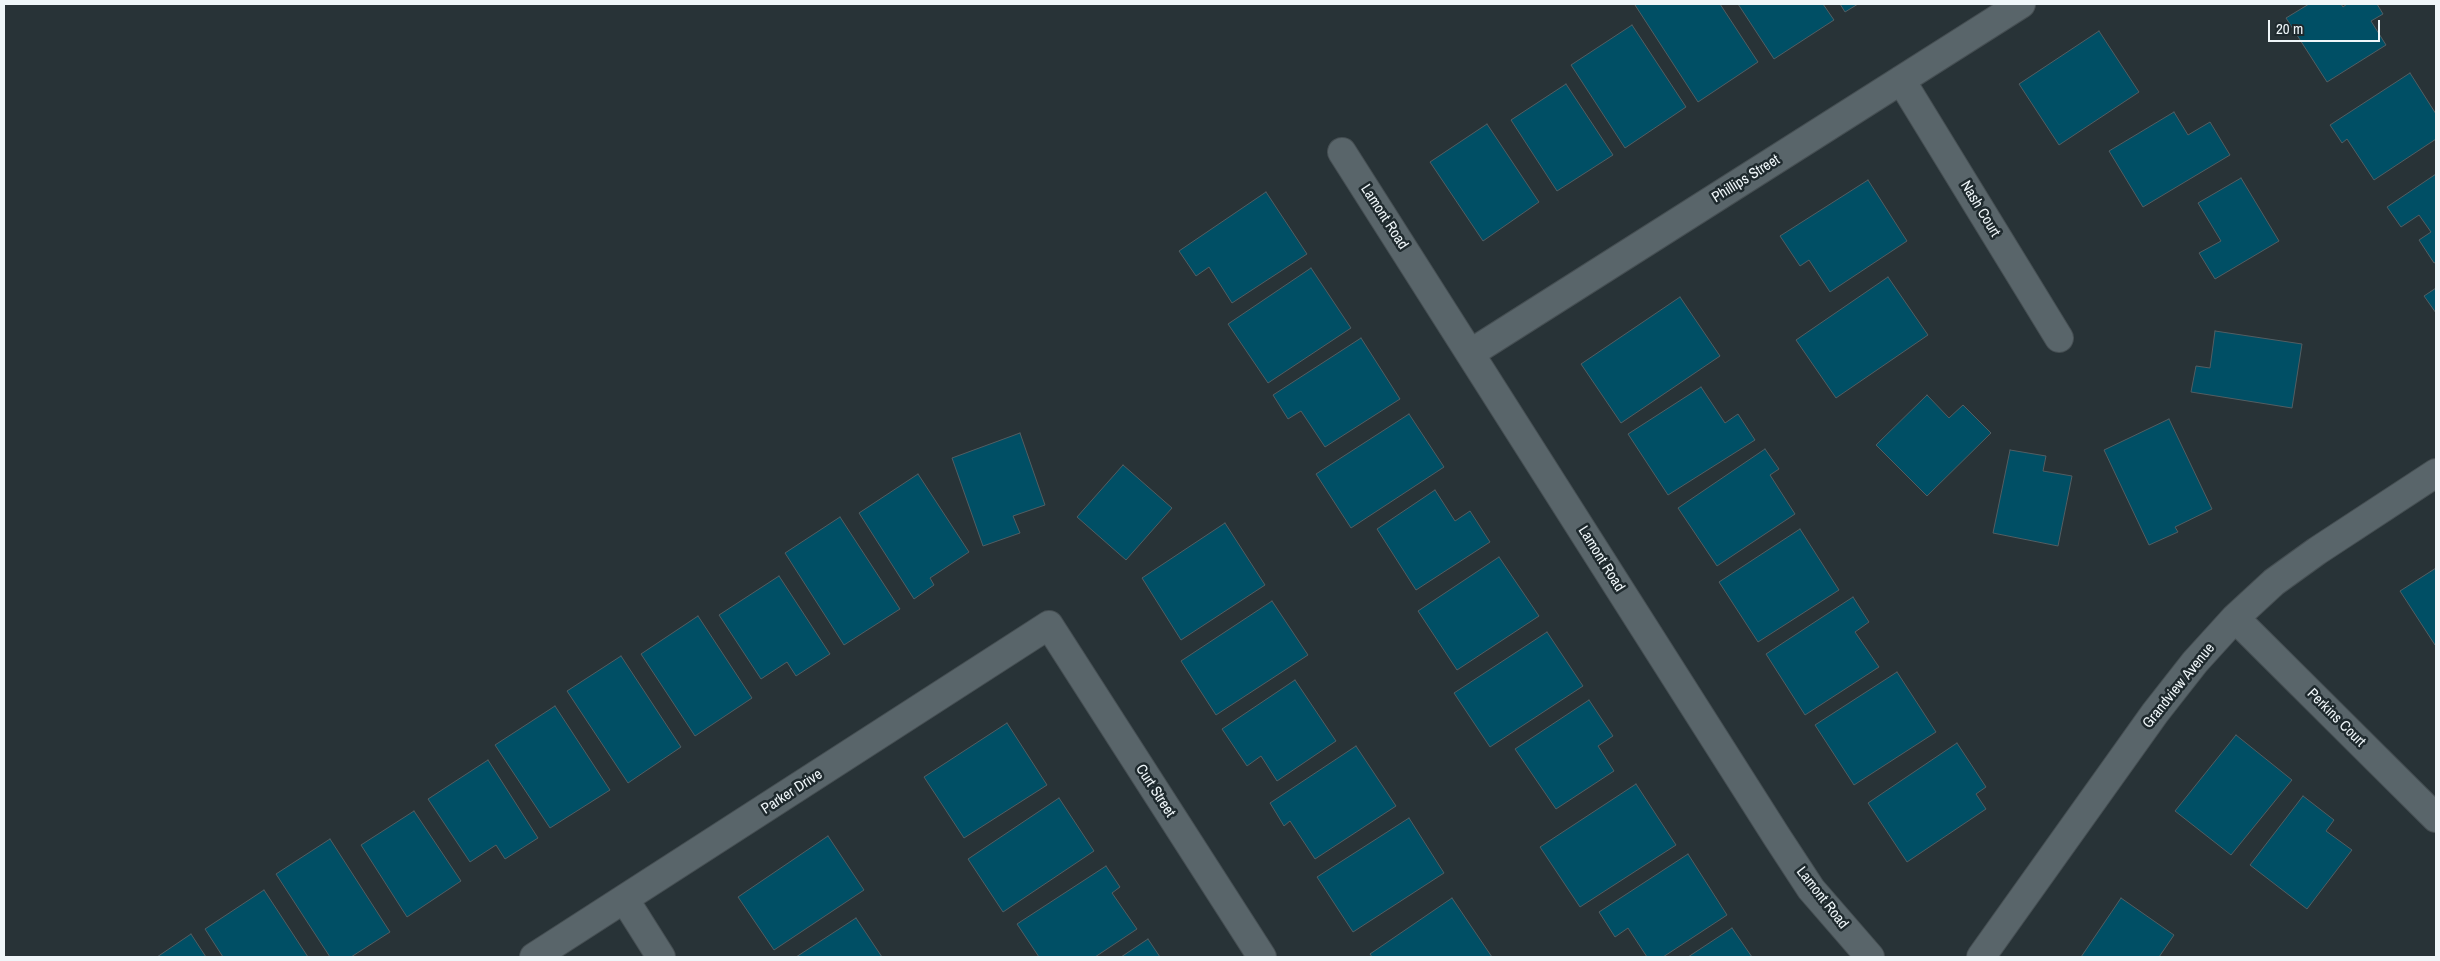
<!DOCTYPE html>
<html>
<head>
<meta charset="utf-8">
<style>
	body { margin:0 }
	#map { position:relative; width:2440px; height:961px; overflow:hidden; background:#283337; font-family:"Archivo Narrow",sans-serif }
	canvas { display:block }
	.frame { position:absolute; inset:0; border:5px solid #eff6f9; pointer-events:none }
	.scale { position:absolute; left:2268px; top:20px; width:112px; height:22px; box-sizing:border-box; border:2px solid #eff6f9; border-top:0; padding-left:6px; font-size:15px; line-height:18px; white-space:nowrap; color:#eff6f9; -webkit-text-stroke:4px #1e292d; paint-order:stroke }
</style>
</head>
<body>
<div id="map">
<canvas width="2440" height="961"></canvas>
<div class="frame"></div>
<div class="scale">20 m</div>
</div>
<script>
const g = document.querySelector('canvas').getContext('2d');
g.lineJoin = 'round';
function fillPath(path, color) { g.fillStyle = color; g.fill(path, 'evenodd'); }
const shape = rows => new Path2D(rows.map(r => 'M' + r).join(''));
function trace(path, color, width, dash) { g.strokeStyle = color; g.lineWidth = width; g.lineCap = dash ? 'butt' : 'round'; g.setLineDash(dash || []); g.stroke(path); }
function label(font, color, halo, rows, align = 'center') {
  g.font = font + ' "Archivo Narrow",sans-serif'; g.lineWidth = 5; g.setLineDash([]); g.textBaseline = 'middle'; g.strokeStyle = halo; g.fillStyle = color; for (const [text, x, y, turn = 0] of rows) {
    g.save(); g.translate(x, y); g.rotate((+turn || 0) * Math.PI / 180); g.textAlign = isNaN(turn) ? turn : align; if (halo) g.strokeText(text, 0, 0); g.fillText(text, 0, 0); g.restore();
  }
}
const building = shape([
	[1637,4,1720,4,1758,62,1698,102,1635,5,1637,4],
	[1738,4,1823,4,1834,20,1774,59,1738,4],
	[1840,4,1858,4,1845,12,1840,4],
	[2309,4,2341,4,2343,7,2347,4,2377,4,2383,14,2371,21,2386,45,2327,82,2286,18,2309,4],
	[1632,25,1686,107,1625,148,1571,65,1632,25],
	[2099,31,2139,92,2059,145,2019,84,2099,31],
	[2410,73,2436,114,2436,139,2374,180,2347,139,2342,143,2330,125,2410,73],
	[1566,84,1613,155,1557,191,1511,120,1566,84],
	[2174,112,2188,135,2210,122,2230,155,2143,207,2109,151,2174,112],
	[1487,124,1539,202,1483,241,1430,162,1487,124],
	[2436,174,2436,262,2434,263,2419,240,2431,232,2419,215,2401,227,2387,207,2436,174],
	[2241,178,2279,241,2215,279,2199,253,2221,241,2198,203,2241,178],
	[1868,180,1907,241,1830,292,1809,260,1800,266,1780,236,1868,180],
	[1266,192,1307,254,1232,303,1209,267,1196,276,1179,251,1266,192],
	[1311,268,1351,328,1268,383,1228,324,1311,268],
	[1888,277,1928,335,1836,398,1796,340,1888,277],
	[2436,288,2436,313,2424,296,2436,288],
	[1680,297,1720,356,1621,423,1581,364,1680,297],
	[2215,331,2302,344,2292,408,2191,392,2196,366,2210,368,2215,331],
	[1361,338,1400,399,1325,447,1301,411,1288,419,1273,395,1361,338],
	[1701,387,1725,423,1738,414,1755,440,1668,495,1628,434,1701,387],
	[1927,395,1949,418,1963,405,1991,433,1927,496,1876,445,1927,395],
	[1409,414,1444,467,1351,528,1316,474,1409,414],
	[2169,419,2212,509,2175,527,2178,532,2149,545,2104,450,2169,419],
	[1020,433,1045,505,1013,516,1020,533,983,546,952,458,1020,433],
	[1765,449,1779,469,1770,475,1795,514,1717,566,1678,508,1765,449],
	[2010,450,2046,456,2043,471,2072,476,2058,546,1993,533,2010,450],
	[1123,465,1172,508,1126,560,1077,517,1123,465],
	[918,474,969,552,930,578,934,585,914,599,859,513,918,474],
	[1435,490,1455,521,1470,511,1490,542,1416,590,1377,529,1435,490],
	[840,517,900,609,844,645,785,553,840,517],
	[1225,523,1265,585,1181,640,1142,578,1225,523],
	[1800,529,1839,590,1758,642,1719,582,1800,529],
	[1499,557,1539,616,1457,670,1418,611,1499,557],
	[2436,568,2436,644,2435,645,2400,591,2436,568],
	[779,576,830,654,796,676,787,662,761,679,719,615,779,576],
	[1853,597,1869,622,1855,632,1879,667,1805,715,1766,654,1853,597],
	[1272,601,1308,655,1216,715,1181,661,1272,601],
	[698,616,752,698,695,736,641,654,698,616],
	[1547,632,1583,686,1490,747,1454,693,1547,632],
	[621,656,681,747,628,783,567,691,621,656],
	[1897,672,1936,732,1854,785,1815,725,1897,672],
	[1295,680,1336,741,1277,781,1261,756,1247,766,1222,729,1295,680],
	[1589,700,1613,736,1598,746,1614,771,1556,809,1515,749,1589,700],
	[555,706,610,790,550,828,495,745,555,706],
	[1007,723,1047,785,964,838,924,777,1007,723],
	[2236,735,2292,780,2231,855,2175,811,2236,735],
	[1957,743,1986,787,1976,794,1986,809,1907,862,1868,803,1957,743],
	[1356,746,1396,806,1315,859,1290,821,1284,826,1270,803,1356,746],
	[488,760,538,838,505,859,496,845,470,862,428,799,488,760],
	[1636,784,1676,845,1580,907,1540,847,1636,784],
	[2303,796,2334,820,2326,831,2352,850,2307,909,2250,865,2303,796],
	[1059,798,1094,851,1003,912,968,859,1059,798],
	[414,811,461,881,407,917,361,845,414,811],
	[1409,818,1444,873,1353,932,1317,877,1409,818],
	[828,836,864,890,774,950,738,897,828,836],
	[330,839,390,932,351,957,330,957,276,874,330,839],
	[1688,854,1727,915,1663,957,1647,957,1628,928,1615,937,1599,912,1688,854],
	[1106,866,1120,887,1112,893,1137,929,1095,957,1039,957,1017,924,1106,866],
	[264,890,308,957,223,957,205,929,264,890],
	[1452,898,1492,957,1372,957,1370,954,1452,898],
	[2121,898,2174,935,2159,957,2081,957,2121,898],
	[856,918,882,957,796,957,856,918],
	[1732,928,1752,957,1688,957,1732,928],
	[191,934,206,957,157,957,191,934],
	[1148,939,1160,957,1121,957,1148,939]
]);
const minor = shape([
	[1901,80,2059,338],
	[1342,152,1777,837,1811,889,1870,957],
	[1471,353,2021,4],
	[2235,618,2436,818],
	[625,900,661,957],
	[534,957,1049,625,1262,957],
	[1981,957,2155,713,2195,662,2235,618,2274,582,2317,551,2436,473]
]);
const streetNames = [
	["Phillips Street",1746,179,-32],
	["Nash Court",1980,209,59],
	["Lamont Road",1384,217,57],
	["Lamont Road",1601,559,58],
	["Grandview Avenue",2179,686,-51],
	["Perkins Court",2336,718,45],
	["Curt Street",1155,791,57],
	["Parker Drive",792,792,-33],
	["Lamont Road",1822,898,52]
];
fillPath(building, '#004f65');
trace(building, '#525e63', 1);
trace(minor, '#464f53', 30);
trace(minor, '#59656a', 28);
label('15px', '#eff6f9', '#1e292d', streetNames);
</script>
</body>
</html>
